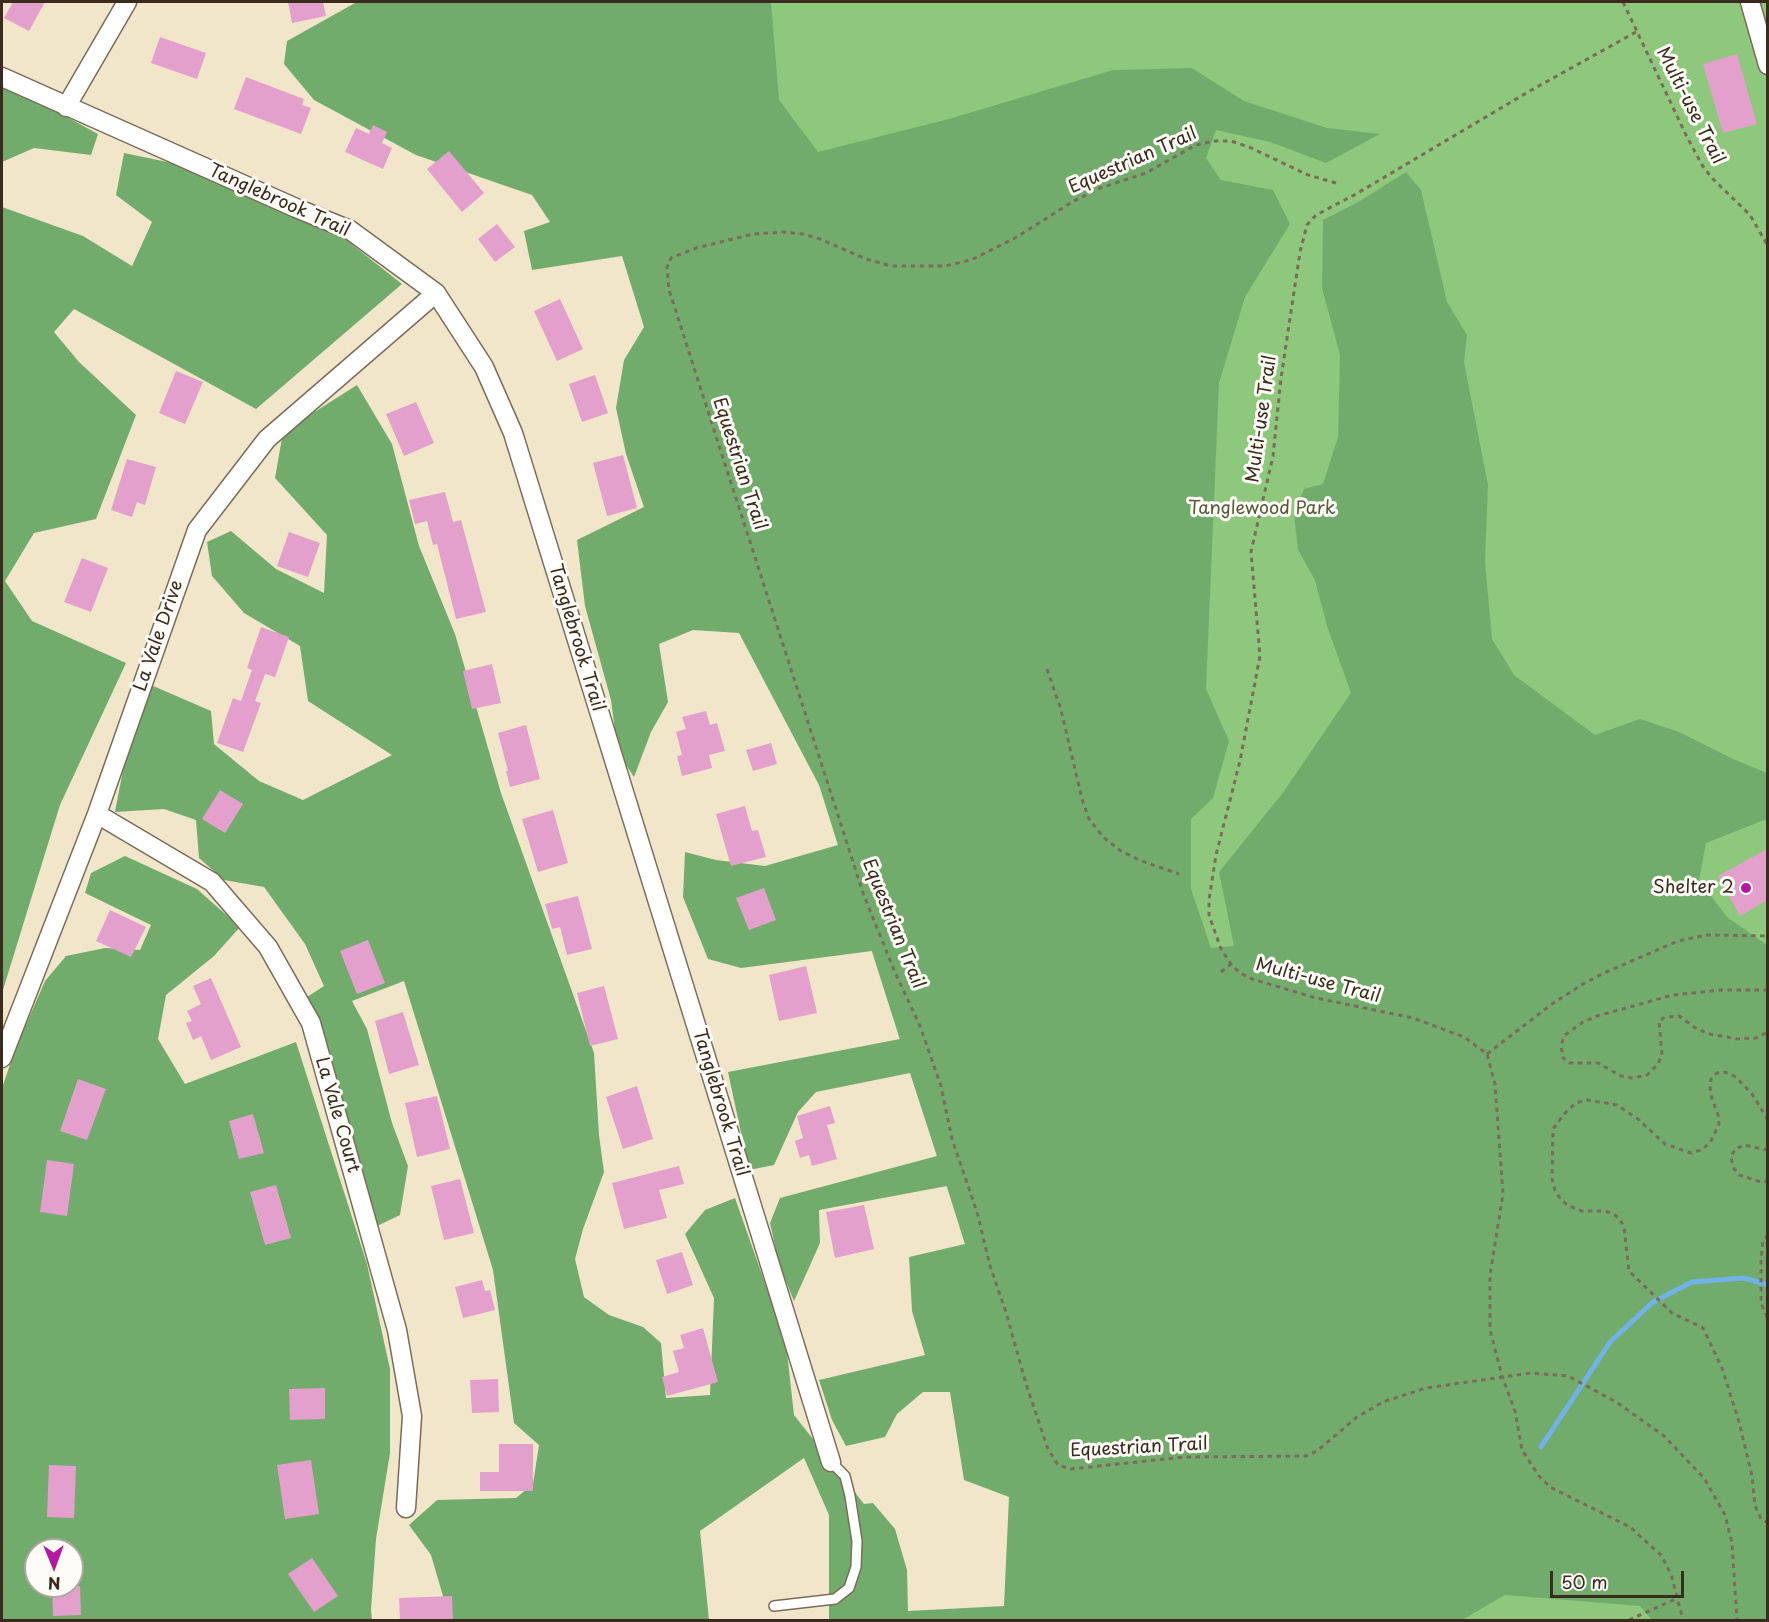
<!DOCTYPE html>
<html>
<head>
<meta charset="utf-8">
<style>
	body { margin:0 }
	#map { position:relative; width:1769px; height:1622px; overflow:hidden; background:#f1e6ca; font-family:"Playpen Sans",sans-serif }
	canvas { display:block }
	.frame { position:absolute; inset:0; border:3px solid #3b2a1e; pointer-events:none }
	.north { position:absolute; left:24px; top:1538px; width:60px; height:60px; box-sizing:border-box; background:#fdfcf7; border:2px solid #afa8a0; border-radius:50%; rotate:179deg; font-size:16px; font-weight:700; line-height:24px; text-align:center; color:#3b2a1e }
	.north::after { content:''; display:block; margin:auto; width:21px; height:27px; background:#b5179e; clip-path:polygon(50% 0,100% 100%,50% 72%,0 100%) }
	.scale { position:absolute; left:1550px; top:1571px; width:134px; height:27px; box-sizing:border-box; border:3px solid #3b2a1e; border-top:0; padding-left:8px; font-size:18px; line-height:21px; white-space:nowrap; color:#3b2a1e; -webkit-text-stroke:4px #fdfcf7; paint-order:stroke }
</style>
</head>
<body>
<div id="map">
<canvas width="1769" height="1622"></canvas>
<div class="frame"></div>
<div class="north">N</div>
<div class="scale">50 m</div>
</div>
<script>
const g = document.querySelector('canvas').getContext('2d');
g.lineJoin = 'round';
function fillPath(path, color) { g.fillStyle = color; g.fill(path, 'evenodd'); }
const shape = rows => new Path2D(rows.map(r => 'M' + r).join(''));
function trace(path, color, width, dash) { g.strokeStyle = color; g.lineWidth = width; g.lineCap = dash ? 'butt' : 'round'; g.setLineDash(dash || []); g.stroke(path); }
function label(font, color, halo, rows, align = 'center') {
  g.font = font + ' "Playpen Sans",sans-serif'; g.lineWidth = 6; g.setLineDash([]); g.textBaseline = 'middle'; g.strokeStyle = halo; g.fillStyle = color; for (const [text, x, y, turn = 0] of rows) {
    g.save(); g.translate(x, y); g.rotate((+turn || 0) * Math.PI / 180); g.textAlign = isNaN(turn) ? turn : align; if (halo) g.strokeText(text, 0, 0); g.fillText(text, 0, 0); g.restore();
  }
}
const green = shape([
	[570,2,1767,2,1767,1620,1279,1620,1039,1477]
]);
const forest = shape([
	[468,2,771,2,779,100,818,152,949,119,1113,70,1192,68,1244,101,1327,128,1380,134,1326,163,1270,142,1216,130,1206,158,1221,180,1273,190,1290,224,1245,297,1219,383,1206,689,1229,741,1213,798,1191,819,1191,889,1211,948,1234,946,1219,872,1282,794,1351,693,1327,626,1315,580,1298,550,1294,514,1304,489,1323,484,1338,437,1340,355,1322,288,1323,220,1360,201,1406,172,1421,190,1447,302,1467,335,1464,362,1488,485,1485,562,1492,639,1514,675,1595,735,1640,719,1679,732,1733,759,1767,773,1767,819,1706,843,1699,880,1727,917,1767,945,1767,1620,1652,1620,1640,1606,1505,1595,1462,1620,829,1620,829,1515,804,1458,700,1531,709,1620,450,1620,431,1555,409,1525,437,1500,516,1498,533,1484,539,1445,514,1423,493,1270,404,981,352,1001,367,1029,392,1123,408,1166,400,1215,377,1226,304,999,324,986,305,944,264,887,224,880,199,858,196,820,164,809,115,812,127,749,151,685,211,711,214,744,259,781,303,800,392,755,308,701,300,646,244,613,212,576,207,542,231,531,276,569,324,593,327,535,275,478,283,432,357,385,392,444,419,546,455,634,501,793,594,1053,599,1135,604,1172,583,1229,575,1259,584,1297,609,1315,643,1327,661,1343,666,1398,710,1395,714,1298,685,1234,705,1210,735,1198,786,1343,794,1415,864,1504,873,1503,895,1529,907,1570,908,1611,1004,1606,1009,1497,964,1480,950,1392,923,1392,897,1414,885,1437,846,1446,832,1420,819,1380,925,1355,912,1311,909,1257,965,1244,947,1186,819,1210,820,1243,794,1301,779,1264,770,1223,780,1198,937,1156,910,1073,816,1092,798,1112,774,1165,749,1170,728,1072,900,1039,872,951,741,968,708,959,683,897,685,852,716,860,765,866,838,845,820,787,739,633,693,630,659,644,668,702,651,732,634,777,618,753,611,700,585,606,577,540,644,507,626,454,616,408,624,360,644,327,622,256,532,270,524,231,550,222,532,195,416,155,314,100,284,64,287,41,355,3],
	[2,88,32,98,98,134,91,155,34,148,2,162],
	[124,153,172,163,345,239,402,284,256,409,74,309,54,332,79,362,136,415,96,519,34,533,5,581,32,621,126,663,60,805,2,993,2,207,83,236,132,266,152,222,116,195],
	[125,856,197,889,240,927,214,956,166,995,158,1039,185,1084,296,1042,367,1264,390,1369,390,1453,376,1539,371,1610,372,1620,2,1620,2,1088,15,1050,45,981,66,956,105,948,140,950,151,925,85,893,91,873],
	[36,1550,72,1550,72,1586,36,1586]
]);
const stream = shape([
	[1541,1447,1610,1342,1653,1302,1692,1282,1744,1278,1768,1285]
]);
const building = shape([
	[13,2,45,2,29,31,4,18],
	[288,2,323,2,326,16,292,23],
	[160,37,206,53,197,79,151,63],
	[1737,54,1757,124,1723,133,1703,64],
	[246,77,304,99,302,105,311,108,301,134,234,109],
	[373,125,387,132,382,143,392,148,383,169,345,152,356,128,369,134],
	[449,151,484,193,462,212,427,169],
	[497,224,515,247,495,262,478,239],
	[560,299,583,349,557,361,534,311],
	[176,371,203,382,185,424,159,413],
	[595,375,608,413,582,422,569,384],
	[416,402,434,443,404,456,386,414],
	[623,455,637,508,607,516,593,463],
	[127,459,156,467,145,505,137,502,132,517,111,510],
	[445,492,453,522,461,520,486,612,456,619,437,544,433,545,427,521,415,524,409,500],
	[289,532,320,543,308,577,277,566],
	[82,558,108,568,91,612,64,602],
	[261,627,289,637,275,677,265,674,255,701,261,703,243,752,217,743,233,698,241,701,252,670,247,668],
	[492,664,501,703,472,709,463,671],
	[706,711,710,725,717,723,725,751,709,755,712,768,682,776,677,756,682,755,676,732,686,729,682,717],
	[526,725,540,779,510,787,506,771,508,771,498,733],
	[771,743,777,764,753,771,746,750],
	[220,790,243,804,225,833,202,819],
	[745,806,752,831,758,830,766,857,731,866,716,814],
	[553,810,568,863,538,872,522,819],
	[1767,849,1767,900,1740,916,1718,876],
	[764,888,776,920,749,930,736,898],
	[578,896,592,949,567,955,560,927,552,929,545,904],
	[110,910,146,927,131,957,96,941],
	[368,940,385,983,357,994,340,951],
	[806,966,817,1013,779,1021,769,975],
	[211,978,241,1047,211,1060,201,1036,193,1040,186,1023,192,1021,187,1011,201,1004,193,986],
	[604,986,618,1039,590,1046,577,993],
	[403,1012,419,1065,389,1074,375,1021],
	[78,1079,106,1089,87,1140,60,1131],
	[637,1086,653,1139,623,1149,606,1097],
	[437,1096,450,1149,417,1157,405,1103],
	[830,1106,835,1123,827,1125,837,1159,812,1166,809,1155,800,1158,795,1141,803,1138,797,1116],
	[253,1114,264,1153,239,1159,229,1121],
	[47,1160,74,1164,67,1216,40,1212],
	[679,1166,684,1184,659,1190,667,1218,624,1229,612,1183],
	[460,1179,474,1233,444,1240,431,1186],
	[276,1185,291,1238,265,1245,250,1192],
	[864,1205,874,1249,835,1258,826,1212],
	[682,1252,693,1285,667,1294,656,1260],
	[482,1280,485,1291,490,1290,495,1310,463,1318,455,1287],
	[703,1328,718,1382,667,1396,662,1377,679,1372,673,1351,684,1348,680,1335],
	[498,1379,499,1412,472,1413,470,1380],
	[325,1388,325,1419,290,1420,289,1389],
	[499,1444,533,1444,533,1491,480,1491,480,1472,499,1472],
	[311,1460,319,1514,285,1519,277,1465],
	[49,1465,76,1466,74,1518,47,1517],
	[312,1558,338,1596,314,1612,288,1574],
	[52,1586,80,1586,81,1615,53,1616],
	[452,1596,453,1620,400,1620,399,1598]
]);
const path = shape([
	[1623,2,1686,135,1702,165,1711,177,1750,215,1768,246],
	[1636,32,1528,92,1356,194,1316,215,1307,225,1300,252,1281,378,1273,456,1251,552,1260,656,1240,761,1216,855,1209,900,1209,915,1221,949,1231,964,1240,973,1252,979,1316,998,1413,1018,1464,1037,1487,1054,1495,1084,1503,1194,1490,1275,1490,1330,1502,1376,1515,1411,1522,1450,1539,1476,1550,1487,1630,1527,1661,1555,1671,1574,1683,1620],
	[1336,183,1308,175,1249,147,1231,141,1214,141,1196,145,1146,173,1100,188,1074,201,1015,238,971,260,945,266,891,266,866,259,820,239,803,234,783,232,753,234,696,248,671,258,667,267,669,290,863,893,894,970,920,1026,941,1086,952,1139,977,1212,990,1266,1006,1312,1026,1384,1048,1449,1058,1465,1071,1469,1184,1457,1306,1456,1317,1451,1357,1417,1383,1402,1426,1388,1531,1373,1568,1376,1616,1402,1663,1435,1704,1478,1725,1515,1732,1543,1737,1620],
	[1047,669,1061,710,1082,799,1089,819,1103,837,1121,851,1139,860,1179,874],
	[1221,972,1231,964],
	[1768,990,1722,990,1673,995,1597,1016,1583,1022,1565,1035,1561,1045,1563,1058,1569,1063,1598,1063,1621,1076,1633,1078,1647,1075,1658,1064,1662,1055,1659,1021,1665,1017,1679,1016,1697,1029,1710,1034,1737,1039,1756,1038,1768,1032],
	[1487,1054,1552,1004,1583,984,1604,973,1678,941,1707,935,1768,936],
	[1768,1120,1752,1094,1736,1077,1725,1072,1717,1073,1711,1079,1710,1093,1718,1115,1719,1124,1710,1143,1701,1150,1691,1153,1665,1144,1638,1119,1617,1105,1587,1100,1576,1103,1565,1113,1553,1129,1552,1179,1555,1190,1561,1200,1569,1206,1582,1211,1604,1211,1612,1213,1619,1218,1624,1227,1629,1271,1672,1313,1703,1328,1722,1368,1739,1422,1752,1476,1755,1506,1761,1519,1768,1523],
	[1768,1150,1744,1145,1735,1149,1731,1157,1733,1167,1739,1175,1761,1182,1768,1181],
	[1768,1235,1763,1241,1761,1259,1761,1303,1768,1320],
	[1629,1620,1678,1598]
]);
const lane = shape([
	[774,1606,835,1599,849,1588,856,1567,857,1541,850,1496,845,1476,831,1462]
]);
const street = shape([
	[1750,2,1768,65],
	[2,77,296,208,350,230,436,293,484,367,513,433,831,1462],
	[66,107,127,2],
	[97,814,212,882,268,947,311,1023,397,1330,412,1416,406,1508],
	[2,1058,97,814,197,530,267,439,436,293]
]);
const markers = [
	[1746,888,6,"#b5179e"]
];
const streetNames = [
	["Multi-use Trail",1690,106,63],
	["Equestrian Trail",1133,161,-24],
	["Tanglebrook Trail",279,201,24],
	["Multi-use Trail",1262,419,-82],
	["Equestrian Trail",739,464,72],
	["La Vale Drive",159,636,-71],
	["Tanglebrook Trail",576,638,73],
	["Equestrian Trail",893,924,68],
	["Multi-use Trail",1318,981,15],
	["Tanglebrook Trail",720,1103,73],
	["La Vale Court",337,1115,74],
	["Equestrian Trail",1139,1448,-3]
];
const parkNames = [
	["Tanglewood Park",1262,509]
];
const poiNames = [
	["Shelter 2",1734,888]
];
fillPath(green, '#8ec87c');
fillPath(forest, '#72ac6c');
trace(stream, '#72b1e5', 5);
fillPath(building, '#e4a0cc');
trace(lane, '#7b6c5a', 12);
trace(street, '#7b6c5a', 21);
trace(path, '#7b6c5a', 3, [4.5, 4.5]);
trace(lane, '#fff', 9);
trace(street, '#fff', 18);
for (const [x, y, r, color] of markers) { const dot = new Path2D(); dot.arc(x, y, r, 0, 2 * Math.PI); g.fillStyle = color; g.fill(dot); trace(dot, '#fdfcf7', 2); }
label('18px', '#3b2a1e', '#fdfcf7', streetNames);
label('18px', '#54593a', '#fdfcf7', parkNames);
label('18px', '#3b2a1e', '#fdfcf7', poiNames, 'right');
</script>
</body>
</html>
